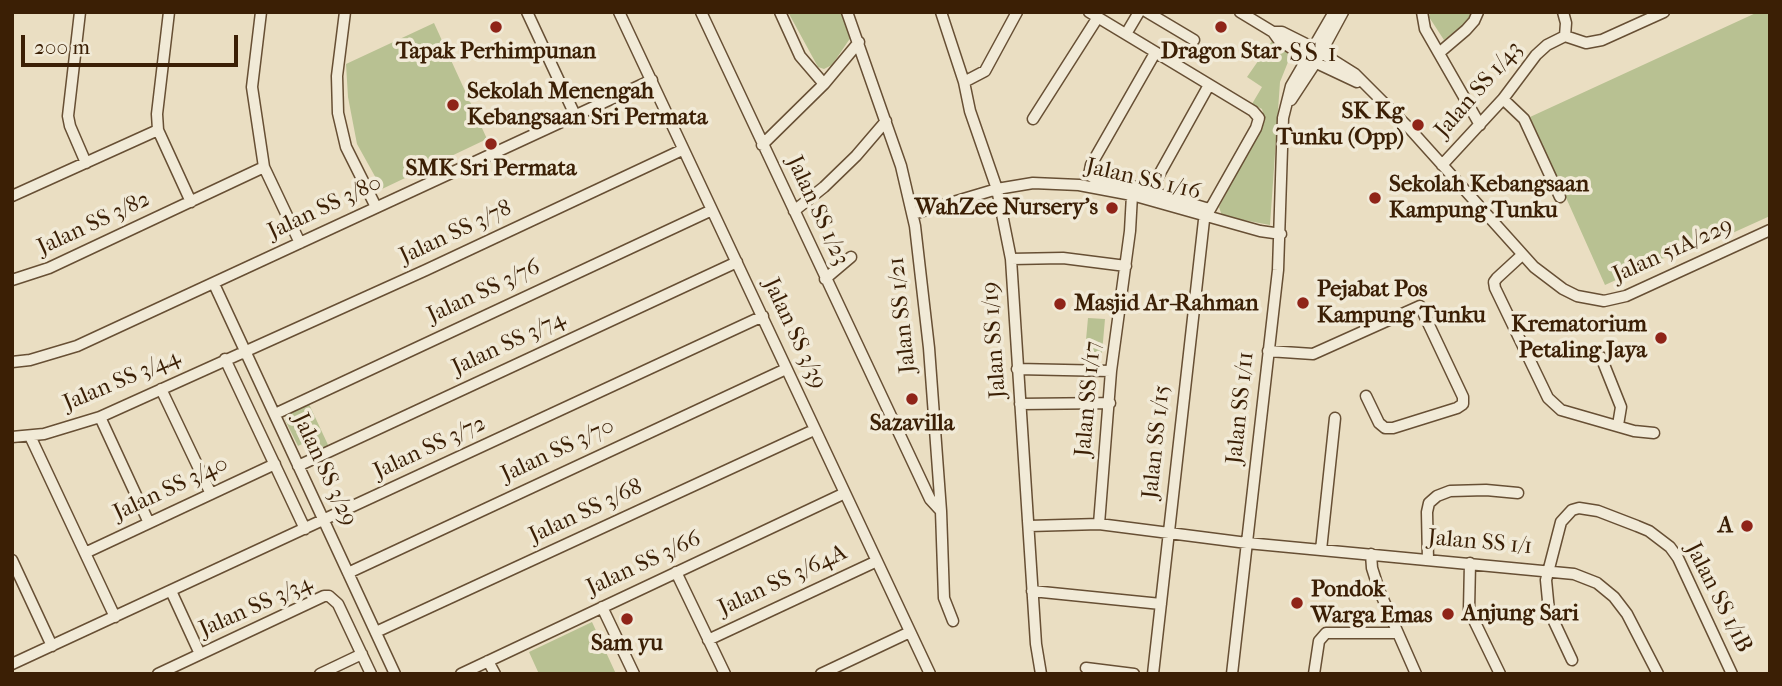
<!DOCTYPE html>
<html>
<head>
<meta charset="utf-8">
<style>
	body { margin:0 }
	#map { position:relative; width:1782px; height:686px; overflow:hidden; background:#eadec2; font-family:"IM FELL French Canon",serif }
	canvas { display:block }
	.frame { position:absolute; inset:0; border:14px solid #3b1f05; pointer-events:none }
	.scale { position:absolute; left:21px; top:35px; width:217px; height:32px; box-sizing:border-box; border:4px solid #3b1f05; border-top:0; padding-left:9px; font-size:21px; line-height:24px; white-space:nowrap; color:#3b1f05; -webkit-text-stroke:5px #f1ead7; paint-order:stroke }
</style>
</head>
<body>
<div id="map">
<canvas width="1782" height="686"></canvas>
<div class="frame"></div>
<div class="scale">200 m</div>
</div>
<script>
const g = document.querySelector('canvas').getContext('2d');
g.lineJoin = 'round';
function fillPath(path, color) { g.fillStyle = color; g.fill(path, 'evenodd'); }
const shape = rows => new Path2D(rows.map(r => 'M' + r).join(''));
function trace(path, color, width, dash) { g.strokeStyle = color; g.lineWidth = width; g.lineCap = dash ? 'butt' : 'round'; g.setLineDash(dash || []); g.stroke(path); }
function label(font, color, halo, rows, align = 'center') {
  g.font = font + ' "IM FELL French Canon",serif'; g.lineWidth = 7; g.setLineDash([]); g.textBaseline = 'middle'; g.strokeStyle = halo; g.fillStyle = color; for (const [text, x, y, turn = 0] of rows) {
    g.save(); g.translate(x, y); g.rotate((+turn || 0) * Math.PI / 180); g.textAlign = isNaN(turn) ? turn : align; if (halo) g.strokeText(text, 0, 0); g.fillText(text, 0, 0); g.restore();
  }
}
const green = shape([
	[788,12,842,12,851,37,832,65,824,69,818,67],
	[1430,12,1477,12,1478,13,1444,40,1429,17],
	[1758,12,1770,12,1770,216,1675,259,1673,254,1605,285,1530,117],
	[434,23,487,139,382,189,357,144,348,97,346,64],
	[1272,41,1285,50,1290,57,1280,82,1270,225,1222,216,1219,207,1265,120,1262,109,1252,104,1262,87,1247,77],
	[1088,318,1105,319,1102,353,1085,351],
	[309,404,329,447,318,452,312,439,298,446,285,420,287,414],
	[592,622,616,674,539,674,529,652]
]);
const minor = shape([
	[80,12,68,116,70,126,86,163],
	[169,12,157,114,158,130,191,202],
	[261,12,252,87,264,167,300,243],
	[345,12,337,76,338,113,346,147,376,207],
	[527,12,575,115],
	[619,12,930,674],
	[701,12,930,499,941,511],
	[780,12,800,56,824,84],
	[847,12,901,166,915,226,929,348,941,511,944,598,953,621],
	[941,12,964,82,970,111,997,189,1011,259,1036,644,1041,674],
	[1089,12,1253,111,1259,118,1256,128,1204,220,1153,674],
	[1147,12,1194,40],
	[1240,12,1273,32,1278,39,1306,58,1357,82],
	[1422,12,1425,29,1480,125],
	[1563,12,1566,23,1565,36],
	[1273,32,1282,32,1312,47,1355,74,1410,129,1534,267,1563,289,1577,296,1604,301,1626,296,1770,230],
	[1126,34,1139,12],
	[1565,36,1586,43,1602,40,1664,12],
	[1155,53,1091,165,1089,175,1097,180,1125,184,1209,209],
	[1439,53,1466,30,1474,21,1478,12],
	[964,82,985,71,1017,12],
	[1503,99,1524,119,1560,197],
	[1291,100,1316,62,1343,12],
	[1033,119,1098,17],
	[762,145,824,84,859,42],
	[1442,165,1503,99,1536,55,1547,45,1565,36],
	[1150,191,1209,85],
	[12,196,158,130],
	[794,211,824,187,856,156,886,121],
	[913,214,997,189,1033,183,1079,185,1132,195,1260,231,1281,234],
	[1522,255,1497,278,1494,282,1495,288,1548,398,1561,410,1634,431,1654,433],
	[1011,259,1063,258,1126,266],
	[825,279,851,257],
	[12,280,49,268,264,167],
	[214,284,395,674],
	[1268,351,1313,354,1420,306,1463,397,1463,404,1457,408,1393,428,1385,428,1379,423,1366,396],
	[1601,357,1621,407,1618,425],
	[225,359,305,529],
	[12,362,30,360,77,346,652,80],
	[1017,369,1111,371],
	[161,389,211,494],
	[1020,404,1110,403],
	[275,414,712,210],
	[100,417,149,523],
	[896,427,934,420],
	[30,436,115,617],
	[12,437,44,434,100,417,426,270,682,150],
	[298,466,737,262],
	[1099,524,1111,371,1130,231,1132,195],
	[1029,526,1099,524,1247,543,1574,574,1597,583,1614,597,1627,614,1658,674],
	[1321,550,1335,418],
	[85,553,275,464],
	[1371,554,1372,568,1379,590,1416,674],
	[12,560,52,646],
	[1428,560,1427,512,1429,503,1437,496,1450,491,1486,490,1518,493],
	[1470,563,1469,610,1500,674],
	[676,572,725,674],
	[348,573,786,369],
	[171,591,200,654],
	[1032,591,1161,604],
	[602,607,634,674],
	[376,632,814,430],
	[708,640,877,561],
	[1572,660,1549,611,1546,580,1561,522,1572,510,1579,508,1598,511,1637,526,1649,531,1670,547,1678,558,1732,674],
	[488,661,495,674],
	[12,664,763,316],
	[1086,668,1134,674],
	[158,674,324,596,329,596,338,604,371,674],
	[320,674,362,654],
	[461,674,845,493],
	[821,674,910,632],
	[1232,674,1278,270,1283,118,1291,86,1334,12],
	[1314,674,1319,641,1326,633,1397,633]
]);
const markers = [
	[496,27,7,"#8f2418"],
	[1221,27,7,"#8f2418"],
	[453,105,7,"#8f2418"],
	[1418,125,7,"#8f2418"],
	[491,144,7,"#8f2418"],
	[1375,198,7,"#8f2418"],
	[1112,208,7,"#8f2418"],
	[1303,303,7,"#8f2418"],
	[1060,304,7,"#8f2418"],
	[1661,338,7,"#8f2418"],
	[912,399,7,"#8f2418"],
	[1747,526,7,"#8f2418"],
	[1297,603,7,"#8f2418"],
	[1448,614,7,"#8f2418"],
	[627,619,7,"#8f2418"]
];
const poiNames = [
	["Tapak Perhimpunan",496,52,"center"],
	["Dragon Star",1221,52,"center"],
	["Sekolah Menengah",467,92],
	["Kebangsaan Sri Permata",467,118],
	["SK Kg",1404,112,"right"],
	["Tunku (Opp)",1404,138,"right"],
	["SMK Sri Permata",491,169,"center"],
	["Sekolah Kebangsaan",1389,185],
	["Kampung Tunku",1389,211],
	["WahZee Nursery's",1098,208,"right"],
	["Pejabat Pos",1317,290],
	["Kampung Tunku",1317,316],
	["Masjid Ar-Rahman",1074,304],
	["Krematorium",1647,325,"right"],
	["Petaling Jaya",1647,351,"right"],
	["Sazavilla",912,424,"center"],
	["A",1733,526,"right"],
	["Pondok",1311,590],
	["Warga Emas",1311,616],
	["Anjung Sari",1462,614],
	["Sam yu",627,644,"center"]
];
const streetNames = [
	["Jalan SS 1/43",1479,90,-49],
	["Jalan SS 1/16",1143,180,13],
	["Jalan SS 3/80",325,208,-25],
	["Jalan SS 1/23",817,211,65],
	["Jalan SS 3/82",94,224,-25],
	["Jalan SS 3/78",456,233,-25],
	["Jalan 51A/229",1673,251,-24],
	["Jalan SS 3/76",484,292,-25],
	["Jalan SS 1/21",903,315,-96],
	["Jalan SS 3/39",794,334,65],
	["Jalan SS 1/19",995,340,-94],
	["Jalan SS 3/74",509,344,-25],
	["Jalan SS 3/44",122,381,-23],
	["Jalan SS 1/17",1089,399,-85],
	["Jalan SS 1/11",1241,408,-84],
	["Jalan SS 1/15",1157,442,-84],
	["Jalan SS 3/72",430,448,-25],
	["Jalan SS 3/70",558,451,-25],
	["Jalan SS 3/29",324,470,65],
	["Jalan SS 3/40",171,489,-25],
	["Jalan SS 3/68",586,512,-25],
	["Jalan SS 1/1",1480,543,5],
	["Jalan SS 3/66",644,564,-25],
	["Jalan SS 3/64A",783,581,-25],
	["Jalan SS 1/1B",1718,598,63],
	["Jalan SS 3/34",256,607,-24]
];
const quarterNames = [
	["SS 1",1314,55]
];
fillPath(green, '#b8c192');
trace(minor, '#674f34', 13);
trace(minor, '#f1ead7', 10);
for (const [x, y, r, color] of markers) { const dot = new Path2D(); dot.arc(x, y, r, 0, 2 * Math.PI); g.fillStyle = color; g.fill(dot); trace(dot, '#f1ead7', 2.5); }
label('bold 23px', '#3b1f05', '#f1ead7', poiNames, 'left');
label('23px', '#3b1f05', '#f1ead7', streetNames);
g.letterSpacing = '2px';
label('26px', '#3b1f05', '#f1ead7', quarterNames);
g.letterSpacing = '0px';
</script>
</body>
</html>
